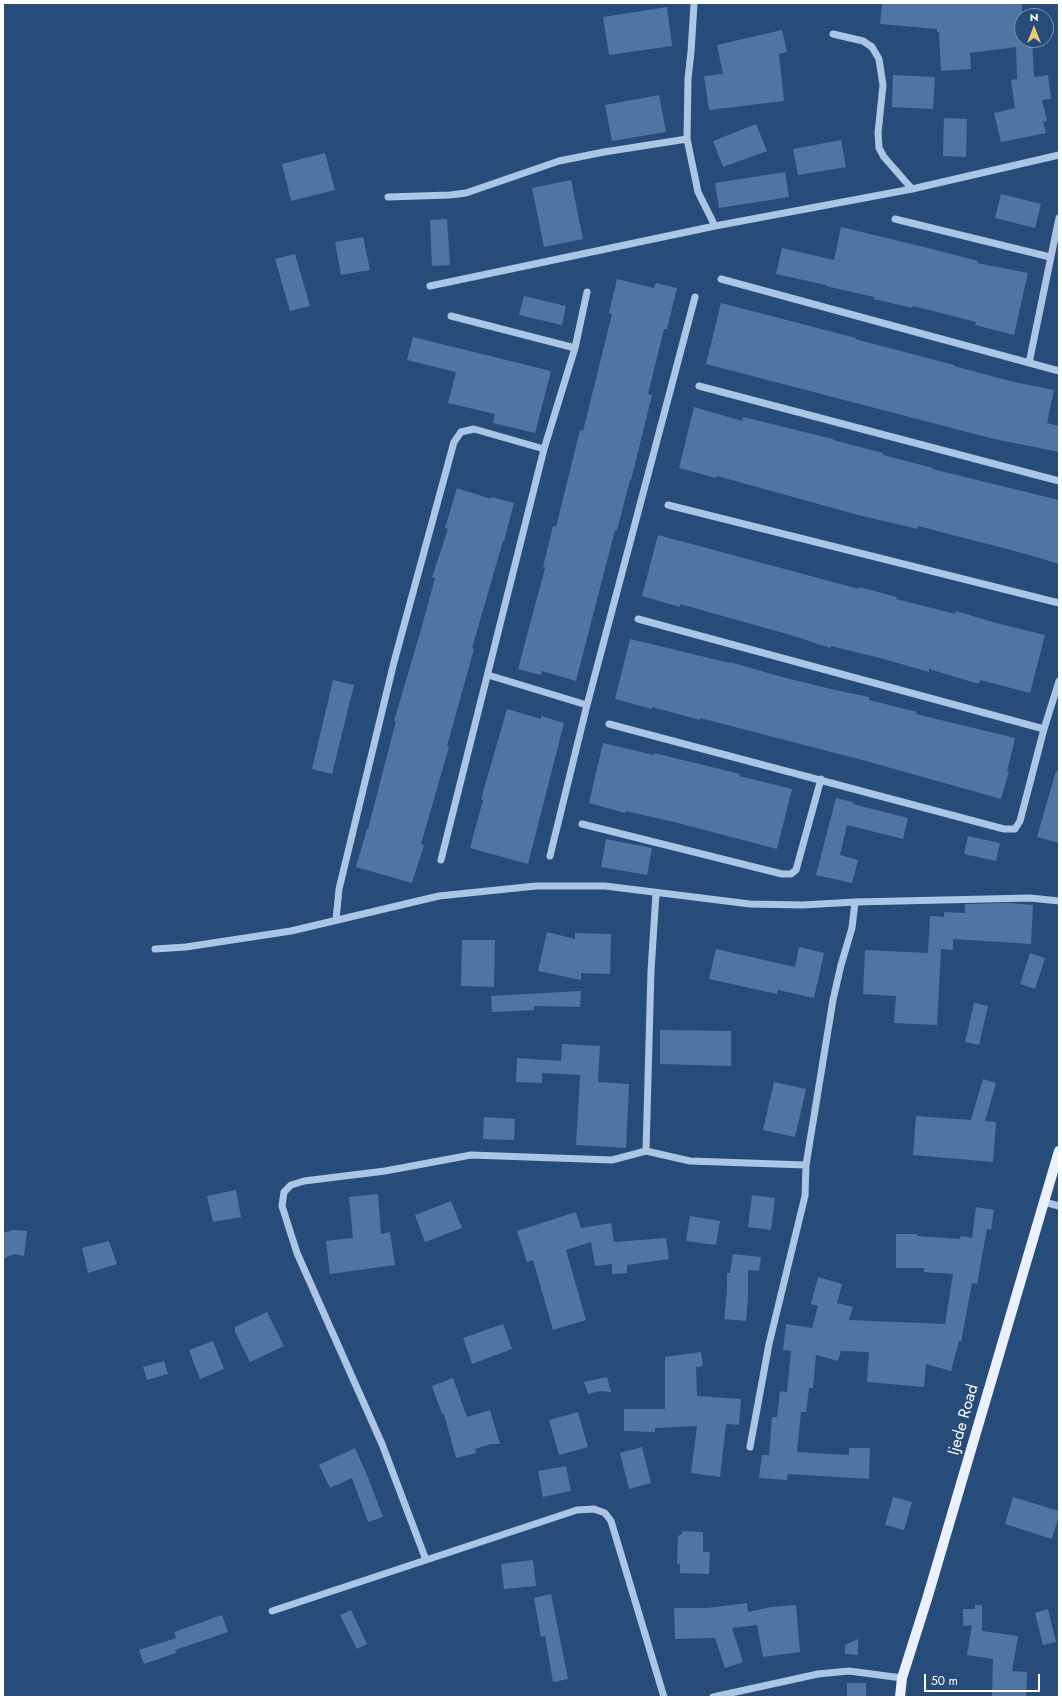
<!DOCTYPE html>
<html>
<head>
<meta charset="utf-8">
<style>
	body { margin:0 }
	#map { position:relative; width:1062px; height:1700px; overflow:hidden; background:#274c7a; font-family:Jost,sans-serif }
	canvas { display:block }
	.frame { position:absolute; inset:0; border:4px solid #fff; pointer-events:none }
	.north { position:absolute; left:1014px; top:8px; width:40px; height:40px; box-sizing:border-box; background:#274c7a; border:1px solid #7d94af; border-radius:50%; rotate:0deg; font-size:11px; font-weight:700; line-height:16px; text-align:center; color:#fff }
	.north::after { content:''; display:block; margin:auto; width:14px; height:18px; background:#ebc872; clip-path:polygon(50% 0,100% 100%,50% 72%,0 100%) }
	.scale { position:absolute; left:924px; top:1674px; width:116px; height:18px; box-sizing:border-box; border:2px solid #fff; border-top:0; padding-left:5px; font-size:12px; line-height:14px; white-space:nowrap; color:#fff; -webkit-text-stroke:3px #274c7a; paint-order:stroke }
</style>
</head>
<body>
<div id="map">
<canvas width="1062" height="1700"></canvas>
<div class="frame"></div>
<div class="north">N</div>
<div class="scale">50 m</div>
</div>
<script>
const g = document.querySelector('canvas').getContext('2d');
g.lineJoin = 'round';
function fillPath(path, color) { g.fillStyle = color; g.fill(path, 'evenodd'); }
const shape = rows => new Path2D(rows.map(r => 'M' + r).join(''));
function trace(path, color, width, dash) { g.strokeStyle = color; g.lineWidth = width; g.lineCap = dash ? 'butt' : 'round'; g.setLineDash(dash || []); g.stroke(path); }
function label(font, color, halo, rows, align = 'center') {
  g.font = font + ' Jost,sans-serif'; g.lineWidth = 3; g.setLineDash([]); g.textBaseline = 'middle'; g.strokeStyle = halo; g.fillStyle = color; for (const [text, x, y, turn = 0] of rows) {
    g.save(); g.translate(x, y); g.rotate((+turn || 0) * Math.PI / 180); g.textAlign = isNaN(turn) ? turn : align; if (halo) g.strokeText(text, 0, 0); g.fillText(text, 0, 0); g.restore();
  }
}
const building = shape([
	[882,3,1022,3,1022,40,1032,40,1034,77,1048,75,1051,99,1042,100,1047,121,1043,122,1046,133,1001,142,994,113,1015,108,1011,80,1017,79,1016,47,970,53,971,69,941,71,939,32,937,32,937,29,880,24],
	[667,7,672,46,609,55,603,17],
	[782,30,787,52,779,54,784,101,709,110,704,76,723,74,717,45],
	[893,75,935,77,933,109,892,107],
	[659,95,666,132,612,141,605,105],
	[944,118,967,119,966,157,943,156],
	[756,124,767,151,723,167,713,141],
	[841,140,846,167,798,175,793,149],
	[325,153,335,190,291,201,282,164],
	[785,172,789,197,719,208,715,183],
	[571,180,583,239,544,247,532,188],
	[1001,194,1041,204,1035,228,995,218],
	[447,219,450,265,432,266,430,220],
	[841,227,932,249,978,261,977,263,1028,273,1014,335,975,325,976,322,913,306,912,308,874,299,874,297,826,286,826,285,776,274,782,248,834,260],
	[363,237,370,270,341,275,335,242],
	[295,254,310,306,290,311,275,259],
	[617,279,654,288,656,283,677,288,667,329,664,329,648,394,652,395,631,480,630,480,617,530,615,530,576,681,542,671,541,675,518,669,545,568,543,567,553,526,556,527,580,430,583,431,612,314,609,313],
	[524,296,566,306,562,325,519,315],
	[721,303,856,338,855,339,954,365,954,366,1014,382,1054,390,1047,423,1059,426,1059,452,994,439,706,364],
	[413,337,551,371,535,433,493,423,495,414,448,403,456,372,407,360],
	[694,407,742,421,743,417,833,439,833,440,883,453,883,455,933,468,932,469,1059,500,1059,564,1026,554,918,526,918,529,862,516,717,476,716,478,679,468],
	[457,488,491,499,491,497,514,503,504,541,503,541,472,648,474,649,447,746,449,747,421,844,424,845,412,883,356,867,367,829,368,829,396,721,394,721,422,626,435,578,432,577,448,529,445,528],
	[658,535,859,589,859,587,897,597,896,599,955,614,956,611,996,623,1045,635,1030,693,980,680,979,684,929,669,929,672,880,658,831,646,830,648,794,636,680,604,680,607,642,596],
	[630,639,730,663,730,662,782,677,831,689,869,697,869,700,917,712,916,714,1015,738,1007,772,1009,772,1001,799,866,761,700,718,700,720,652,707,652,709,615,699],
	[333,680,354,685,332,774,312,769],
	[507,709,541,719,541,716,564,723,528,864,470,848,483,800,481,799],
	[603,743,654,755,654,753,740,774,739,776,792,789,777,849,678,823,626,811,625,813,589,803],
	[1056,771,1059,772,1059,843,1037,837],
	[836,798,853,802,853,804,908,818,903,839,847,825,840,855,858,860,852,883,816,875],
	[968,836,1000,843,996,861,964,854],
	[606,839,652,848,647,875,601,867],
	[1010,903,1033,905,1031,944,953,939,953,950,941,949,937,1025,894,1023,896,996,863,994,865,950,928,953,930,916,944,917,944,912,965,913,965,904],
	[547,932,575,939,575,933,611,934,610,974,581,973,581,980,538,971],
	[462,940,495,940,494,987,461,986],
	[799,947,824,953,814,998,778,990,777,994,709,979,716,949,795,967],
	[1030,953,1045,958,1035,989,1020,984],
	[581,991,580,1007,534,1006,534,1010,492,1012,491,996],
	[974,1003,988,1006,979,1045,965,1042],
	[660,1030,731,1031,731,1066,660,1064],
	[562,1044,600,1046,598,1082,629,1084,626,1148,576,1145,580,1075,542,1073,542,1083,516,1082,517,1058,561,1061],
	[983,1079,996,1083,985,1121,996,1122,993,1162,913,1155,916,1116,971,1120],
	[774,1082,806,1089,795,1137,763,1130],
	[484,1117,515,1119,514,1140,483,1139],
	[236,1190,241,1217,213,1222,207,1196],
	[378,1194,381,1234,390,1232,395,1265,330,1274,326,1241,353,1238,349,1197],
	[752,1195,775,1198,771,1230,748,1227],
	[451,1201,462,1228,425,1242,415,1215],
	[976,1207,994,1210,991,1230,987,1229,977,1284,972,1283,961,1342,959,1341,951,1371,926,1364,924,1387,867,1382,869,1352,841,1351,838,1361,816,1355,813,1388,809,1388,806,1412,801,1412,797,1452,849,1455,849,1448,870,1448,869,1479,788,1474,787,1480,759,1478,762,1455,769,1455,772,1417,777,1417,780,1391,787,1392,791,1351,783,1350,786,1324,812,1328,818,1306,811,1304,818,1277,842,1284,837,1303,853,1307,849,1320,945,1324,953,1274,924,1272,924,1268,896,1268,896,1234,917,1234,917,1236,960,1239,961,1236,972,1238],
	[576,1212,581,1228,611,1223,614,1242,666,1238,669,1259,627,1265,627,1273,612,1274,612,1264,595,1266,591,1242,566,1250,586,1320,553,1330,533,1260,527,1262,517,1231],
	[690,1216,720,1221,716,1245,686,1241],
	[13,1230,27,1231,24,1256,14,1254,3,1259,3,1233],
	[109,1241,117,1264,88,1273,82,1248],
	[733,1254,761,1257,759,1271,748,1270,748,1299,746,1321,724,1319,727,1292,727,1273,730,1273],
	[267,1312,284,1346,250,1362,235,1332,235,1327],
	[503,1324,512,1349,472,1364,463,1338],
	[213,1341,224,1369,200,1379,189,1350],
	[701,1352,703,1366,696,1367,697,1396,741,1399,739,1425,726,1424,720,1477,691,1473,697,1426,655,1428,655,1432,624,1431,624,1409,665,1409,665,1357],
	[164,1361,168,1374,147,1380,143,1367],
	[607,1377,611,1392,599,1391,588,1394,584,1382],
	[453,1378,467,1417,490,1410,500,1444,491,1444,475,1449,476,1453,456,1458,444,1414,442,1414,432,1386],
	[578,1412,588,1447,559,1455,549,1420],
	[642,1447,651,1483,629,1489,620,1453],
	[355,1448,369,1480,383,1517,368,1522,352,1478,330,1488,319,1465],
	[566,1466,571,1491,543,1497,538,1471],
	[893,1497,912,1502,904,1530,885,1525],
	[1013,1497,1059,1511,1059,1515,1052,1539,1005,1524],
	[682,1531,703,1532,703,1552,710,1552,709,1574,680,1573,680,1564,677,1564,678,1536,682,1534],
	[533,1560,536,1586,504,1589,501,1564],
	[551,1594,568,1679,553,1682,545,1636,541,1637,534,1598],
	[747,1603,748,1612,771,1607,796,1605,800,1652,763,1657,757,1625,732,1628,743,1662,725,1668,715,1638,675,1639,674,1608,707,1608],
	[975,1605,982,1605,982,1631,1018,1636,1012,1671,1027,1672,1026,1697,992,1697,993,1659,967,1655,972,1625,963,1626,963,1609,975,1609],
	[1048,1609,1056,1642,1043,1645,1035,1613],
	[351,1610,367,1644,357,1649,340,1615],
	[222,1615,228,1632,175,1650,176,1653,144,1664,139,1650,176,1638,174,1632],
	[858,1639,858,1655,845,1654,845,1645],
	[847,1683,866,1683,866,1697,847,1697]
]);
const minor = shape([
	[694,4,691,52,688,79,687,139,698,192,715,226],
	[833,34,863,41,872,47,879,59,883,85,878,133,879,148,884,157,912,189],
	[388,197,450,195,466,193,559,161,604,152,687,139],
	[895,219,1050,257],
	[721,279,1059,371],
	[430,286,715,226,912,189,1059,155],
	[451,316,575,348],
	[1029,363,1059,218],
	[699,386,1059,481],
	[668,505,1059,603],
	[638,619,1044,729],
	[488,675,587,705],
	[609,724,1004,829,1015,829,1020,821,1044,729,1059,681],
	[582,824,782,874,791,874,796,870,821,779],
	[550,856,587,705,695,297],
	[441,860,544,449,575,348,587,292],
	[336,920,339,889,394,662,454,442,461,432,474,429,544,449],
	[155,949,186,947,291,931,439,896,536,886,605,886,750,904,803,905,855,902,1030,898,1059,901],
	[646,1151,651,971,656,894],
	[1044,1202,1059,1206],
	[750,1447,769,1344,805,1196,806,1165,833,1000,841,965,852,928,855,902],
	[426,1560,382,1444,297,1253,282,1206,284,1192,291,1185,304,1181,385,1171,471,1155,612,1160,646,1151,690,1161,806,1165],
	[272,1611,577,1510,594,1509,605,1513,611,1521,664,1697],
	[713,1697,818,1674,849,1671,902,1678]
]);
const major = shape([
	[900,1697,902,1678,927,1599,1059,1151]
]);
const streetNames = [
	["Ijede Road",964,1420,-74]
];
fillPath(building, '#5075a3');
trace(minor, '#abc5e3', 7);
trace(major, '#ebf1fc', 10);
label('16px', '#fff', '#274c7a', streetNames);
</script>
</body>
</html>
